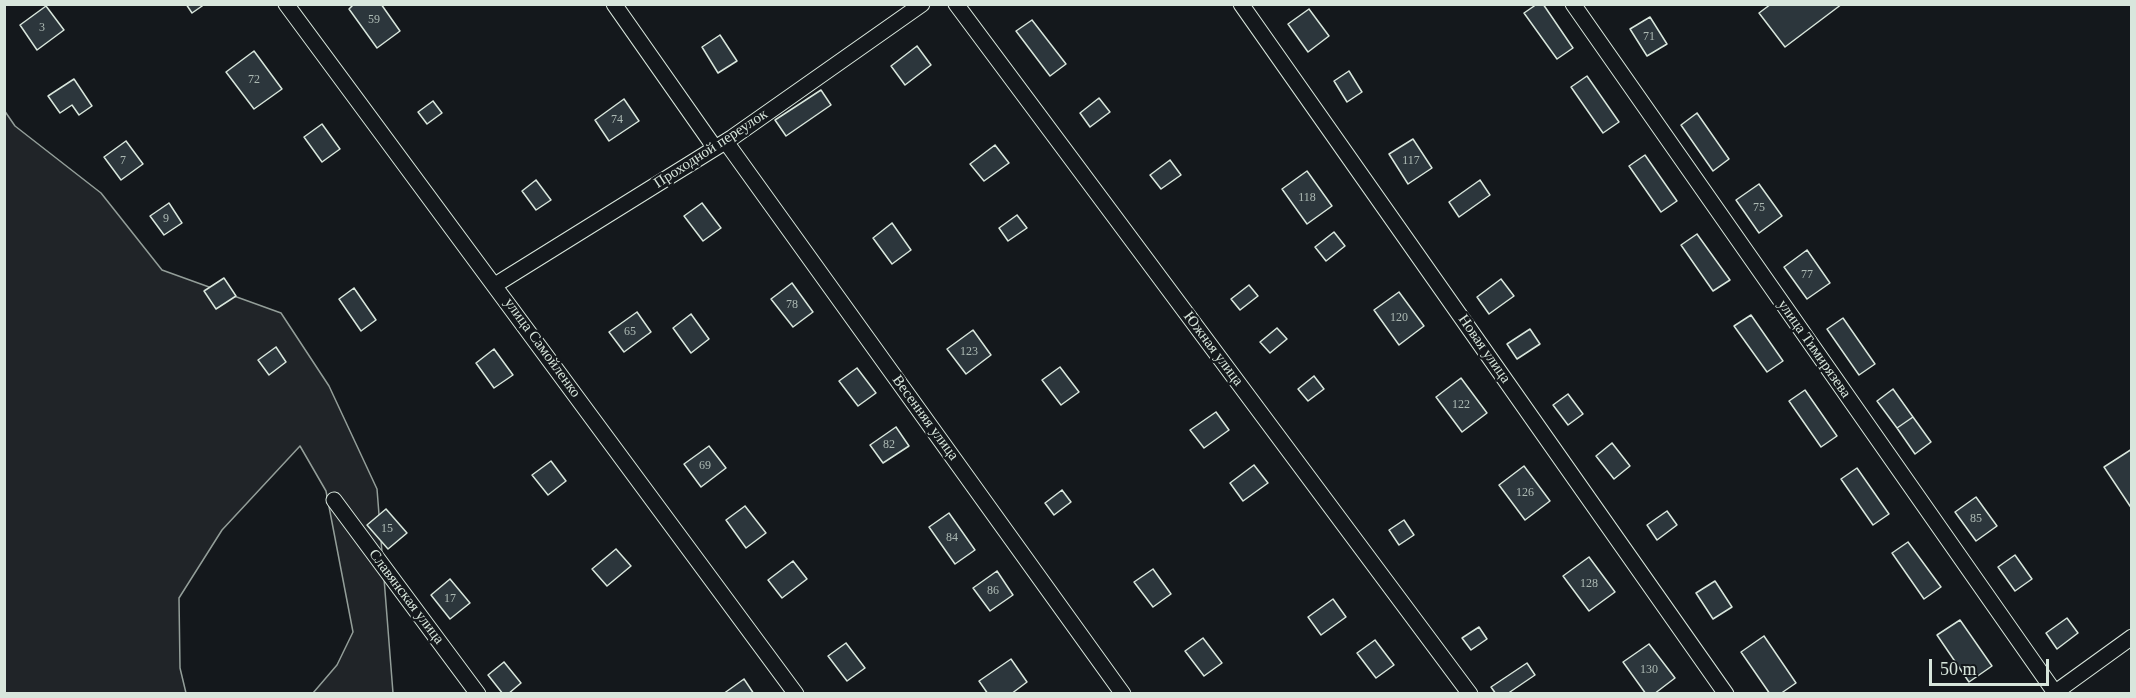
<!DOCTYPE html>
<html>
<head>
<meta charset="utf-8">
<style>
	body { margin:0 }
	#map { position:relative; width:2136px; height:698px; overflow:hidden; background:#14181c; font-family:"Times New Roman",serif }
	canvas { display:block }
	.frame { position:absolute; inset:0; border:6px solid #d8e6dc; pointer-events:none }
	.scale { position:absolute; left:1929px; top:659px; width:120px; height:27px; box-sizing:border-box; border:3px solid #d8e6dc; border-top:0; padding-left:8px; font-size:18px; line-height:21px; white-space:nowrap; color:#d8e6dc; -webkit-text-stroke:4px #14181c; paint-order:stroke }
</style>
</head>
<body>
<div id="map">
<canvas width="2136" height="698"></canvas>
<div class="frame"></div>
<div class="scale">50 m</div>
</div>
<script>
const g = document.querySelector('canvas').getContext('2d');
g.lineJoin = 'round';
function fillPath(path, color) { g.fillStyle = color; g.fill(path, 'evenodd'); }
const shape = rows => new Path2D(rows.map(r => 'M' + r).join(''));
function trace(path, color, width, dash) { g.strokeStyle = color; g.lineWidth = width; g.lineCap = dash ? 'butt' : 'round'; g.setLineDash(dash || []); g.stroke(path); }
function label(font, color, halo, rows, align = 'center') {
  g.font = font + ' "Times New Roman",serif'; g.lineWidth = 4.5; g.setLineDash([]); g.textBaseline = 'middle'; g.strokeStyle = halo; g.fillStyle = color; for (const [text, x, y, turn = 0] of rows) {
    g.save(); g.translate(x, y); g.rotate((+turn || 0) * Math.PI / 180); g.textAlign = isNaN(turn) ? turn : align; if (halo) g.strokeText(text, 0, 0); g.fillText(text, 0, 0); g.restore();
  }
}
const green = shape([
	[4,110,15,126,101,193,162,270,281,313,329,386,377,489,393,693,313,693,337,665,353,632,326,491,300,446,222,530,179,598,180,668,186,693,5,693,4,110]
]);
const building = shape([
	[186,4,205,4,192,13,186,4],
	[354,4,381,4,400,31,377,48,349,9,354,4],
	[1537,4,1543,4,1573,48,1557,59,1524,13,1537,4],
	[1771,4,1842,4,1785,47,1759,13,1771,4],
	[46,6,64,30,37,50,20,25,46,6],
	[1309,9,1329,36,1308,52,1288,24,1309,9],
	[1650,17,1667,44,1647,56,1630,29,1650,17],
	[1032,20,1066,64,1050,76,1016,31,1032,20],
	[720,35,737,61,718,73,702,47,720,35],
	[917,46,931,65,905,85,891,66,917,46],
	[254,51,282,89,254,109,226,72,254,51],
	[1349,71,1362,92,1347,102,1334,81,1349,71],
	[1587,76,1619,122,1603,133,1571,87,1587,76],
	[74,79,92,106,79,115,72,105,60,113,48,96,74,79],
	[821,90,831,105,786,136,775,120,821,90],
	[1099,98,1110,112,1090,127,1080,113,1099,98],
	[624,99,639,121,609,141,595,120,624,99],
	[433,101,442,113,427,124,418,112,433,101],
	[1697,113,1729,159,1713,171,1681,125,1697,113],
	[322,124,340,149,322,162,304,137,322,124],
	[1413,139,1432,168,1408,184,1389,154,1413,139],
	[126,141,143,164,121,180,104,157,126,141],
	[995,145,1009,163,984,181,970,164,995,145],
	[1645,155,1677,201,1661,212,1629,166,1645,155],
	[1170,160,1181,175,1161,189,1150,175,1170,160],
	[1307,171,1332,206,1307,224,1282,189,1307,171],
	[536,180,551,200,536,210,522,191,536,180],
	[1480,180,1490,195,1459,217,1449,202,1480,180],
	[1759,184,1782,216,1759,233,1736,200,1759,184],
	[169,203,182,223,164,235,150,216,169,203],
	[702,203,721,228,703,241,684,216,702,203],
	[1017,215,1027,228,1008,241,999,228,1017,215],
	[892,223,911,250,892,264,873,238,892,223],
	[1334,232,1345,246,1326,261,1315,247,1334,232],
	[1697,234,1730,280,1713,291,1681,245,1697,234],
	[1807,250,1830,283,1807,299,1784,267,1807,250],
	[224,278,236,296,216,309,204,291,224,278],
	[1501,279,1514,296,1489,314,1477,297,1501,279],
	[792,283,813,312,793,327,771,299,792,283],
	[1249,285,1258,296,1240,310,1231,299,1249,285],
	[354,288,376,320,361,331,339,299,354,288],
	[1399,292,1424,326,1399,345,1374,310,1399,292],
	[637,312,651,332,624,352,609,332,637,312],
	[691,314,709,339,691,353,673,328,691,314],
	[1751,315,1783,361,1767,372,1734,326,1751,315],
	[1843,318,1875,364,1859,375,1827,329,1843,318],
	[1277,328,1287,339,1270,353,1260,342,1277,328],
	[1530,329,1540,344,1517,359,1507,344,1530,329],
	[973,330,991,355,966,374,947,349,973,330],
	[276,347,286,362,269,375,258,360,276,347],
	[494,349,513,375,494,388,476,363,494,349],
	[1060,367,1079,392,1061,405,1042,380,1060,367],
	[857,368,876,393,858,406,839,381,857,368],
	[1314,376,1324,389,1308,401,1298,389,1314,376],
	[1461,378,1487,413,1462,432,1436,397,1461,378],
	[1893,389,1913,417,1897,428,1877,401,1893,389],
	[1805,390,1837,436,1821,447,1789,401,1805,390],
	[1568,394,1583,414,1568,425,1553,405,1568,394],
	[1216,412,1229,430,1204,448,1190,430,1216,412],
	[1913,417,1931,442,1915,454,1897,428,1913,417],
	[896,427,909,446,883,463,870,445,896,427],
	[1612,443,1630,466,1614,479,1596,456,1612,443],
	[709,446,726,468,701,487,684,464,709,446],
	[2132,449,2132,509,2104,467,2132,449],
	[551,461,566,481,548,495,532,475,551,461],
	[1254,465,1268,483,1243,501,1230,483,1254,465],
	[1524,466,1550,501,1525,520,1499,485,1524,466],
	[1857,468,1889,514,1873,525,1841,479,1857,468],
	[1062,490,1071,502,1054,515,1045,503,1062,490],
	[1976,497,1997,526,1976,541,1955,512,1976,497],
	[745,506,766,533,746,548,726,520,745,506],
	[386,509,407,533,388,549,367,525,386,509],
	[1667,511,1677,525,1657,540,1647,525,1667,511],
	[949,513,975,550,955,564,929,527,949,513],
	[1404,520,1414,535,1399,545,1389,530,1404,520],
	[1908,542,1941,587,1924,599,1892,553,1908,542],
	[616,549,631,566,607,586,592,569,616,549],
	[2015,555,2032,579,2015,591,1998,567,2015,555],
	[1589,557,1615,592,1589,611,1563,576,1589,557],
	[793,561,807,579,782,598,768,580,793,561],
	[1153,569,1171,594,1153,607,1134,582,1153,569],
	[997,571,1013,595,990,611,973,588,997,571],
	[450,579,470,603,450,619,431,595,450,579],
	[1715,581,1732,607,1713,619,1696,593,1715,581],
	[1333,599,1346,617,1321,635,1308,617,1333,599],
	[2067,618,2078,633,2057,649,2046,633,2067,618],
	[1960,620,1992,666,1969,682,1937,635,1960,620],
	[1479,627,1487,639,1471,650,1462,638,1479,627],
	[1764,636,1796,683,1780,694,1770,694,1741,652,1764,636],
	[1203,638,1222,663,1204,676,1185,651,1203,638],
	[1375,640,1394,665,1376,678,1357,653,1375,640],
	[846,643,865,668,847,681,828,656,846,643],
	[1649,644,1675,678,1654,694,1646,694,1623,662,1649,644],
	[1011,659,1027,682,1011,694,988,694,979,681,1011,659],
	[504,662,521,683,508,694,503,694,488,675,504,662],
	[1527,663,1535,675,1507,694,1496,694,1491,687,1527,663],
	[744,679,754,694,723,694,744,679]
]);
const minor = shape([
	[286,4,796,694],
	[614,4,715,148],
	[956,4,1470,694],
	[1241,4,1726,694],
	[1573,4,2056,694],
	[726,142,1123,694],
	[495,285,733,137,922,4],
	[334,500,478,694],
	[2053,694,2132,637]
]);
const numberNames = [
	["59",374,20],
	["3",42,28],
	["71",1649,37],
	["72",254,80],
	["74",617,120],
	["7",123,161],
	["117",1411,161],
	["118",1307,198],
	["75",1759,208],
	["9",166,219],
	["77",1807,275],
	["78",792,305],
	["120",1399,318],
	["65",630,332],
	["123",969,352],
	["122",1461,405],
	["82",889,445],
	["69",705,466],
	["126",1525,493],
	["85",1976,519],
	["15",387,529],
	["84",952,538],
	["128",1589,584],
	["86",993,591],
	["17",450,599],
	["130",1649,670]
];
const streetNames = [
	["Проходной переулок",711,149,-33],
	["улица Самойленко",542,348,54],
	["Южная улица",1213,349,53],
	["Новая улица",1484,349,55],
	["улица Тимирязева",1814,349,55],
	["Весенняя улица",925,418,54],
	["Славянская улица",406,597,53]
];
fillPath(green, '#202428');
trace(green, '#939e99', 1.5);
fillPath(building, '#2c363c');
trace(building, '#d8e6dc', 1.5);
trace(minor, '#d8e6dc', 17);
trace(minor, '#14181c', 15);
label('12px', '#adbab4', null, numberNames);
label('15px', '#d8e6dc', '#14181c', streetNames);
</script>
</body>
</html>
